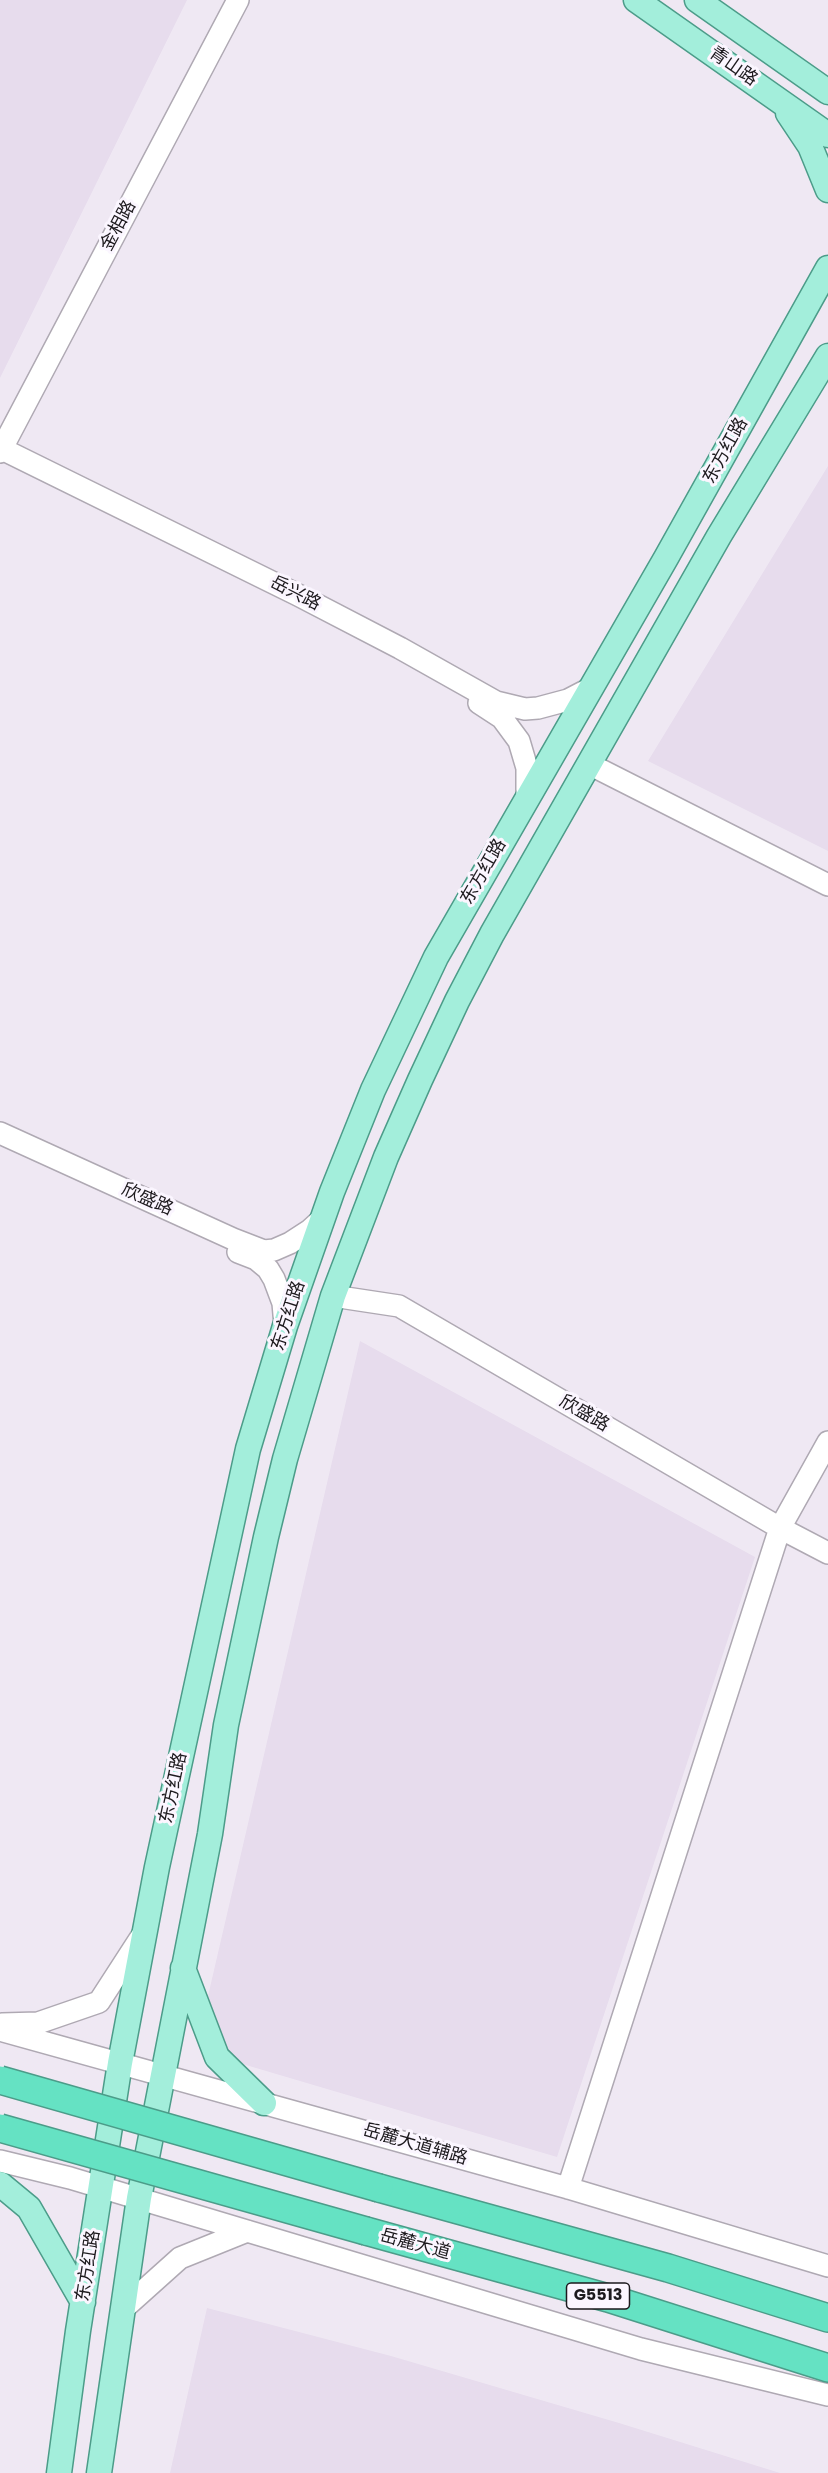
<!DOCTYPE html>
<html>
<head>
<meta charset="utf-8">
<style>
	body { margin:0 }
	canvas { display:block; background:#efe8f3 }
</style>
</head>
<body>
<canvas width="828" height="2473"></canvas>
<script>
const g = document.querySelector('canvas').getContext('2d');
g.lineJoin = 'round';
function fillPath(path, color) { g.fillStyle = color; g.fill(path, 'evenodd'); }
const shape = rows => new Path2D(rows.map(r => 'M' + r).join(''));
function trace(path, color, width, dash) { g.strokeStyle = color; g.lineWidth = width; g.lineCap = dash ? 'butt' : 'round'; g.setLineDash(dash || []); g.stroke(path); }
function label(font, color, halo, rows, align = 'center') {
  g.font = font + ' Poppins,"Noto Sans SC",sans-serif'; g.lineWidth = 6; g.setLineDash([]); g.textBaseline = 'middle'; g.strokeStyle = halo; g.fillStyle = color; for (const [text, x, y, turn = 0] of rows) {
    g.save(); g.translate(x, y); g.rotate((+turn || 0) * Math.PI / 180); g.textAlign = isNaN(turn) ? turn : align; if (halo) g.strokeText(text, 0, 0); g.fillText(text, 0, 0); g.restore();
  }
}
const built = shape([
	[0,0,187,0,0,378],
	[828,466,828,851,648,761],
	[360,1341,755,1557,557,2157,229,2060,208,1996],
	[207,2308,391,2356,619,2423,780,2473,170,2473]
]);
const secondary = shape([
	[0,448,298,595,400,648,496,702,525,709,538,708,568,700,591,688],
	[0,452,238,0],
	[479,703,502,718,519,741,527,768,527,797],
	[589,764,828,885],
	[0,1133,233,1239,264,1251,274,1250,290,1243,310,1230,323,1218],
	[238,1252,256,1259,268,1269,274,1279,283,1303,285,1326],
	[333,1296,399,1306,780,1528,828,1553],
	[2,2024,38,2023,99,2002,143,1934],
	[0,2030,568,2188,828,2266],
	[0,2161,70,2178,641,2349,828,2395],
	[568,2188,780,1528,828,1442],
	[122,2310,180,2258,247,2231]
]);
const primary = shape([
	[636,0,828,135],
	[697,0,828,92],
	[788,113,810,146,828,190],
	[183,1968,217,2057,264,2103],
	[0,2184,29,2208,83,2302],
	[59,2473,78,2331,120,2063,157,1867,248,1449,285,1326,332,1192,373,1090,436,957,666,558,828,268],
	[99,2473,139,2198,210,1834,226,1725,266,1537,285,1459,333,1296,386,1157,420,1080,457,1001,492,934,719,536,828,356]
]);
const highway = shape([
	[379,2188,668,2268,828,2318],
	[366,2231,608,2298,828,2368]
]);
const highwayBridge = shape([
	[0,2080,379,2188],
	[0,2128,366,2231]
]);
const shields = [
	[598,2296,63]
];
const shieldNames = [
	["G5513",598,2296]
];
const streetNames = [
	["青山路",733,67,35],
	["金相路",119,226,-62],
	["东方红路",726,451,-61],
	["岳兴路",295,594,27],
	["东方红路",484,872,-60],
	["欣盛路",147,1200,24],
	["东方红路",289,1316,-72],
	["欣盛路",584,1414,30],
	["东方红路",174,1788,-78],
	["岳麓大道辅路",415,2145,16],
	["岳麓大道",415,2245,15],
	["东方红路",89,2266,-81]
];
fillPath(built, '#e7dced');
trace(secondary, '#afa9b3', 24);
trace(primary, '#4c9c89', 27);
trace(highway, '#4c9c89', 30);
trace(secondary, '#fff', 21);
trace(primary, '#a3eedb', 24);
trace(highway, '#65e2c3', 27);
trace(highwayBridge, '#4c9c89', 30, []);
trace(highwayBridge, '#65e2c3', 27);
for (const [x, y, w] of shields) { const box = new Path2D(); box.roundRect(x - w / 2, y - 13, w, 26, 4.5); g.fillStyle = '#fbf6ff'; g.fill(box); trace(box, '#1d1a1e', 1.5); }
label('bold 16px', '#1d1a1e', null, shieldNames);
label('18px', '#1d1a1e', '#fbf6ff', streetNames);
</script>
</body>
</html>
